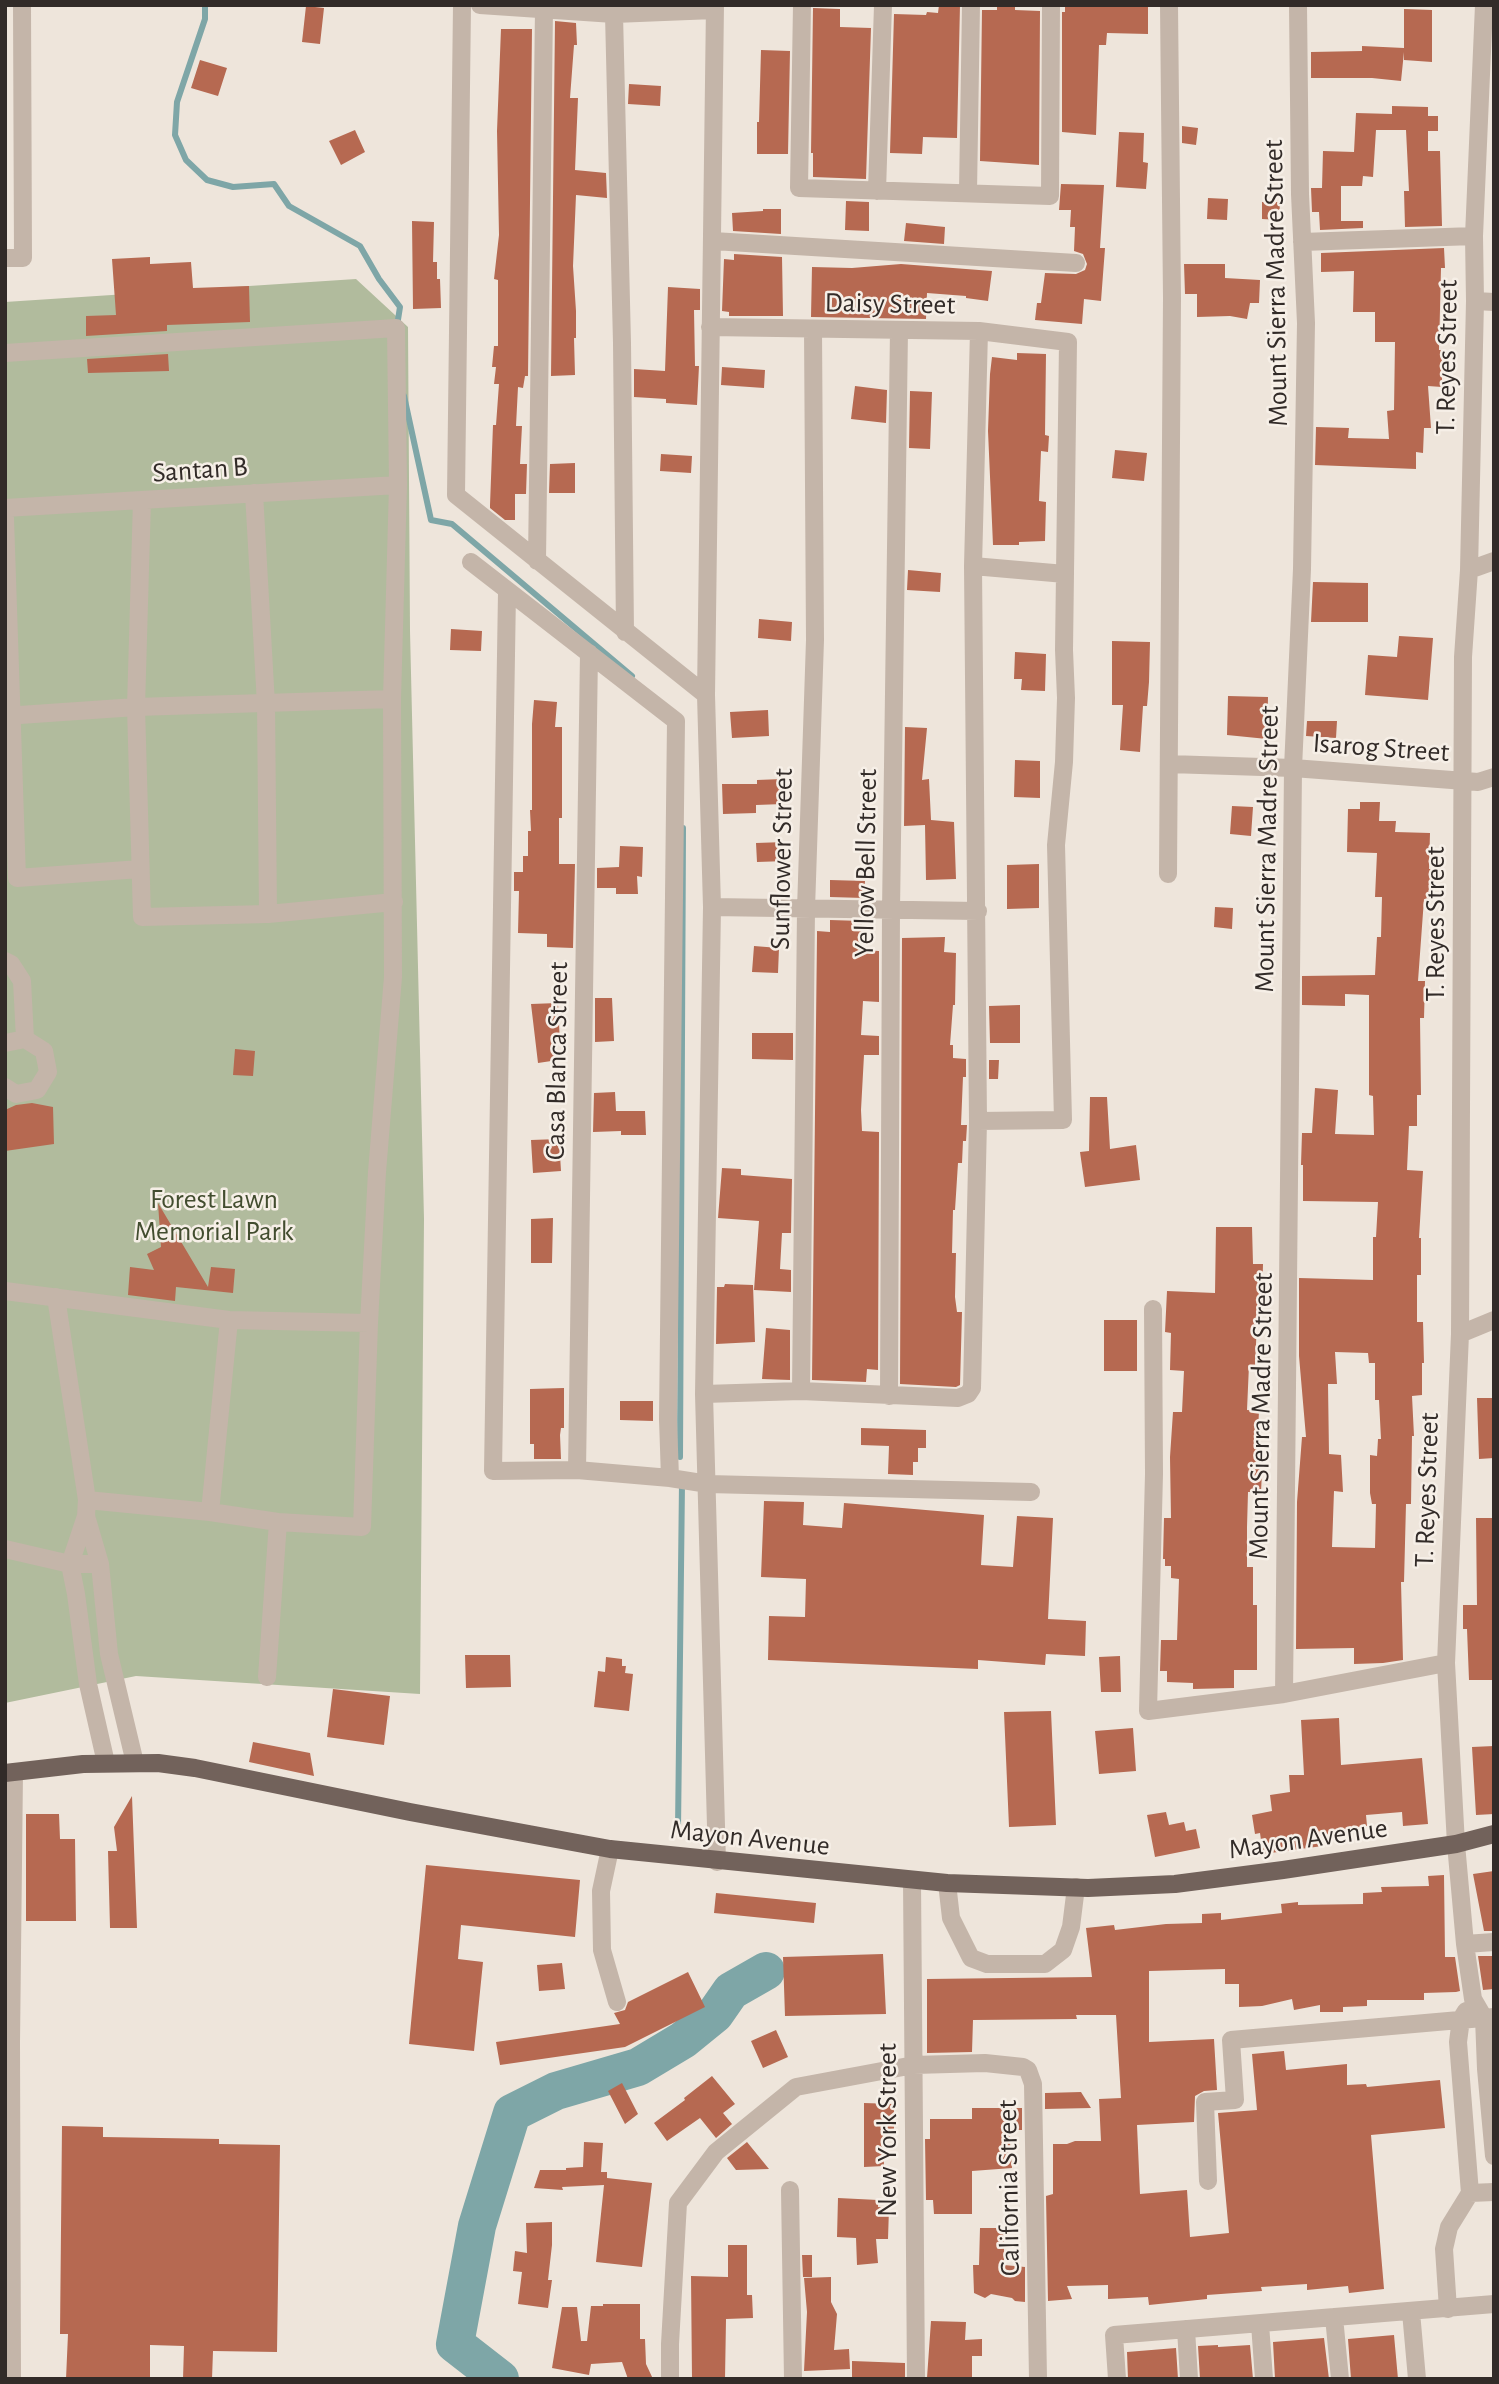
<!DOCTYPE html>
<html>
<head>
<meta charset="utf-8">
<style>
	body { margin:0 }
	#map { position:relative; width:1499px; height:2384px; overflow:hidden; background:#eee5db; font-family:"Alegreya Sans",sans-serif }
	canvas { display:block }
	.frame { position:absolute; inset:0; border:7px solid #322b28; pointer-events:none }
</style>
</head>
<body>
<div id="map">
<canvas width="1499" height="2384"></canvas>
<div class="frame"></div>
</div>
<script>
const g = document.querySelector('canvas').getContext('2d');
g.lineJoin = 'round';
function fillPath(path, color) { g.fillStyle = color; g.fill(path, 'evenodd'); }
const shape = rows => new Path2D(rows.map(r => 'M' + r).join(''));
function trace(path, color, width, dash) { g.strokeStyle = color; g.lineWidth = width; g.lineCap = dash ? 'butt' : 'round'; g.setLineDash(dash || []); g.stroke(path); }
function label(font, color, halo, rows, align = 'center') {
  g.font = font + ' "Alegreya Sans",sans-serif'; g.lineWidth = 5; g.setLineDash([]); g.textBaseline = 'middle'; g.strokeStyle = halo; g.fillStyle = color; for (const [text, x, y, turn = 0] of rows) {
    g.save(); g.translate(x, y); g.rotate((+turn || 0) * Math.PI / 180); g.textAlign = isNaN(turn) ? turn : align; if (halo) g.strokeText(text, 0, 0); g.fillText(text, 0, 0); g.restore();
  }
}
const green = shape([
	[356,279,408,327,410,631,424,1219,420,1694,136,1676,5,1703,5,302]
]);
const stream = shape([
	[205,5,205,19,177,102,175,135,186,160,207,180,233,187,274,184,289,206,360,246,379,279,400,307,397,326],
	[404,396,431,520,452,524,632,676],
	[680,1457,683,828],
	[678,1829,682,1483]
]);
const river = shape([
	[500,2379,455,2344,477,2226,512,2113,556,2091,638,2067,683,2040,715,2014,731,1991,766,1971]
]);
const building = shape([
	[939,5,960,5,957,138,923,137,922,154,890,153,894,14,926,15,927,12,938,13],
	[997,5,1015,5,1015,10,1040,11,1039,165,980,161,982,10,997,10],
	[1065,5,1148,5,1148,34,1107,33,1106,45,1099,45,1096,135,1062,132,1062,12,1065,12],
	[306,6,324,8,320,44,302,42],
	[813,8,840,9,840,27,871,28,866,179,813,177,813,153,811,153],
	[1404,9,1432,10,1432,62,1404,60,1404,52,1401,81,1372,78,1311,78,1311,52,1362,51,1362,46,1404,48],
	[555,21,576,23,577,45,574,45,570,98,578,98,575,170,606,173,607,198,576,195,573,266,576,311,576,338,574,338,575,375,551,376],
	[501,29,532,29,528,376,525,376,523,388,518,387,516,426,522,426,520,464,527,464,526,494,515,494,515,520,505,520,490,508,490,505,493,425,496,425,499,384,494,384,496,367,492,367,494,346,498,346,498,280,494,279,499,235,497,131],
	[761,50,790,51,788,154,757,154,757,122,759,122],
	[200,60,227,68,218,96,191,88],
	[629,84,661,86,660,106,628,104],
	[1392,106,1428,107,1428,116,1438,116,1438,131,1428,131,1428,151,1440,151,1442,226,1405,227,1404,191,1409,191,1406,130,1376,130,1373,177,1363,176,1362,186,1341,186,1341,221,1363,221,1363,228,1320,230,1319,212,1312,212,1311,188,1322,188,1323,151,1354,152,1356,113,1392,114],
	[1182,126,1198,128,1196,145,1182,143],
	[355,130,365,152,341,165,329,141],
	[1119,132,1144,133,1143,162,1148,163,1146,189,1116,187],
	[1061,184,1104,185,1100,248,1105,248,1101,301,1084,299,1082,324,1035,320,1037,303,1041,303,1045,273,1076,274,1085,270,1087,264,1083,254,1074,251,1075,227,1070,227,1071,210,1059,210],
	[1208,198,1228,199,1227,220,1207,219],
	[846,201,869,202,869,231,845,230],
	[1262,202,1280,202,1279,220,1262,219],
	[763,209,781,209,781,234,733,231,732,213,763,211],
	[412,221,434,222,433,262,437,262,437,279,440,279,441,308,413,309],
	[906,223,945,227,944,244,904,241],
	[1444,248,1445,268,1441,268,1439,350,1442,350,1442,387,1428,386,1431,428,1424,428,1423,453,1416,452,1416,469,1315,465,1316,427,1349,428,1348,438,1389,439,1387,411,1394,410,1395,342,1375,342,1375,312,1353,312,1354,271,1321,272,1321,253],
	[734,254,782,257,783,316,729,316,729,312,722,311,724,259,734,260],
	[150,257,150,264,191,262,193,288,249,286,250,322,167,325,167,331,86,336,86,316,116,315,112,259],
	[901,264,992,271,988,301,966,298,966,296,927,293,926,319,811,317,812,267,852,268],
	[1184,264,1225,264,1225,278,1260,280,1259,303,1250,303,1247,319,1230,316,1197,317,1197,294,1185,294],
	[668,287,700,289,700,310,694,310,695,366,699,366,697,405,666,403,666,399,634,397,634,369,665,371],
	[1017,353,1046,354,1045,435,1049,436,1048,452,1041,451,1039,501,1046,502,1045,541,1019,542,1019,545,993,545,988,431,990,374,992,357,1017,360],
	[168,354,169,371,88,373,87,359],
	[722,367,765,370,764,388,721,385],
	[855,386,887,390,886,423,851,419],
	[910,391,932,392,930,449,909,448],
	[1115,450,1147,453,1144,481,1112,478],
	[661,454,692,456,691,473,660,471],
	[575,463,575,493,549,493,550,464],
	[908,570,941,573,940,592,907,590],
	[1313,582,1368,583,1368,622,1311,622],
	[759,619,792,622,791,641,758,638],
	[451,629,482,631,481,651,450,650],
	[1399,636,1433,638,1428,700,1365,695,1368,655,1397,657],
	[1112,641,1150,642,1149,682,1147,706,1143,706,1140,752,1120,750,1123,705,1112,705],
	[1015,652,1046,654,1045,691,1021,690,1022,679,1014,679],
	[1228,696,1268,697,1267,739,1227,735],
	[534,700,557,702,555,727,562,727,562,818,559,818,559,864,575,864,573,948,547,947,547,934,518,933,519,891,514,891,514,872,523,872,523,856,528,856,528,831,531,831,530,810,532,810,532,724],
	[768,710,769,736,732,738,730,712],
	[1307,721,1337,721,1336,738,1306,736],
	[905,727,927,728,922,780,929,779,931,820,954,822,956,879,926,880,925,825,904,826],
	[1015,760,1040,761,1040,798,1014,797],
	[783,779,783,804,756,805,756,813,723,814,722,784,757,784,757,780],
	[1360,802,1380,802,1379,821,1396,821,1395,832,1430,833,1429,869,1432,869,1430,900,1424,899,1418,981,1425,981,1424,1018,1420,1018,1421,1095,1417,1095,1417,1126,1409,1126,1407,1170,1423,1171,1419,1238,1421,1238,1421,1275,1417,1275,1417,1322,1423,1322,1424,1363,1422,1363,1422,1395,1412,1396,1414,1436,1412,1436,1411,1504,1406,1504,1404,1582,1401,1582,1403,1660,1383,1663,1354,1664,1354,1648,1296,1649,1297,1502,1302,1437,1306,1437,1299,1356,1299,1278,1373,1280,1373,1237,1376,1237,1378,1202,1303,1201,1303,1165,1301,1165,1302,1133,1312,1133,1315,1088,1338,1090,1335,1134,1374,1135,1373,1096,1369,1095,1369,995,1345,994,1345,1006,1302,1005,1302,976,1375,975,1377,937,1381,937,1382,897,1375,897,1377,853,1347,852,1348,809,1360,809],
	[1335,1352,1368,1353,1369,1363,1375,1363,1375,1400,1379,1400,1381,1439,1378,1439,1377,1456,1370,1455,1370,1493,1372,1504,1376,1504,1375,1548,1332,1547,1334,1491,1343,1492,1341,1455,1329,1454,1328,1384,1337,1384],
	[1232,806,1253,807,1251,836,1230,834],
	[785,842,786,861,757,862,756,843],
	[620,846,643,847,642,877,637,876,638,894,616,894,616,888,597,888,597,868,619,867],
	[1039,864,1039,908,1007,909,1007,865],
	[830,880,865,881,864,898,830,897],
	[1215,907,1233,908,1232,929,1214,927],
	[830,920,862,921,862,950,879,951,879,1002,863,1001,861,1035,879,1036,879,1055,864,1055,861,1110,862,1131,879,1132,878,1370,867,1369,866,1382,812,1380,817,936,817,931,830,932],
	[945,937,944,952,956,953,955,1005,953,1005,950,1045,953,1045,953,1058,966,1059,966,1077,963,1077,961,1125,967,1125,966,1141,963,1141,962,1163,958,1163,955,1210,953,1210,952,1253,956,1253,955,1297,957,1312,962,1312,960,1385,956,1387,900,1384,902,938],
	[754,946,779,948,778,973,752,972],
	[595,998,612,998,614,1041,595,1042],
	[558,1003,560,1044,556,1044,558,1060,538,1063,531,1004],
	[1020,1005,1020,1043,990,1043,989,1006],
	[752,1033,793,1033,793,1060,752,1059],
	[235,1049,255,1051,253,1076,233,1075],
	[989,1060,999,1060,998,1079,989,1079],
	[615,1092,616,1111,645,1111,646,1135,621,1135,621,1131,593,1132,594,1093],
	[1090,1097,1107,1097,1110,1149,1136,1145,1140,1180,1085,1187,1080,1152,1089,1151],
	[32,1103,53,1107,54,1144,5,1151,5,1110,16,1105],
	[559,1139,561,1171,533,1173,531,1140],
	[722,1168,741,1169,741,1175,792,1179,791,1233,782,1233,780,1269,791,1270,791,1292,754,1290,759,1221,718,1218],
	[158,1203,208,1287,211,1267,235,1269,233,1293,176,1287,175,1301,128,1295,130,1267,154,1270,147,1254,161,1247],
	[553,1218,552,1263,531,1263,531,1219],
	[1216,1227,1252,1227,1253,1264,1263,1264,1262,1300,1258,1300,1255,1366,1249,1365,1247,1410,1259,1411,1257,1450,1263,1451,1261,1492,1248,1492,1247,1527,1247,1567,1253,1567,1253,1605,1257,1605,1257,1670,1234,1670,1234,1688,1193,1689,1193,1683,1167,1682,1167,1671,1160,1671,1161,1640,1177,1640,1179,1579,1171,1578,1171,1566,1165,1566,1165,1559,1163,1559,1164,1518,1171,1518,1170,1457,1173,1412,1182,1412,1184,1371,1170,1370,1171,1333,1165,1332,1167,1291,1215,1293],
	[725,1284,753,1285,755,1342,716,1344,717,1287,724,1287],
	[1104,1320,1137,1320,1137,1371,1104,1371],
	[766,1328,790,1330,790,1380,762,1379],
	[564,1388,564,1428,561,1428,560,1435,561,1459,534,1459,534,1444,530,1444,530,1389],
	[1477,1398,1494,1398,1494,1458,1479,1459],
	[620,1401,653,1401,653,1421,620,1420],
	[861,1428,926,1430,926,1448,918,1448,918,1462,913,1462,913,1475,888,1474,889,1446,861,1445],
	[764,1501,804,1502,803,1525,842,1528,844,1503,984,1515,981,1565,1013,1567,1017,1516,1053,1518,1048,1619,1086,1621,1085,1656,1046,1654,1045,1665,978,1660,978,1669,768,1660,769,1616,805,1617,806,1579,761,1577],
	[1476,1518,1494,1518,1494,1680,1469,1680,1467,1629,1463,1629,1463,1605,1477,1605],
	[465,1655,510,1655,511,1687,466,1688],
	[1120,1656,1121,1692,1101,1692,1099,1657],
	[606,1657,622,1659,622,1666,626,1666,625,1673,633,1674,629,1711,594,1707,598,1671,605,1672],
	[333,1689,390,1696,384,1745,327,1737],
	[1051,1711,1056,1825,1009,1827,1004,1712],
	[1339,1718,1341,1765,1422,1758,1428,1824,1403,1826,1402,1812,1366,1815,1367,1826,1328,1832,1330,1845,1263,1854,1260,1833,1255,1834,1252,1815,1272,1811,1270,1795,1290,1792,1289,1775,1304,1775,1301,1720],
	[1133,1728,1136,1771,1099,1774,1095,1731],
	[253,1742,310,1753,314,1776,249,1762],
	[1494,1746,1494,1814,1476,1815,1472,1747],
	[132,1796,137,1928,110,1928,108,1851,117,1851,114,1827],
	[1166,1812,1169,1825,1184,1822,1186,1831,1196,1829,1200,1848,1155,1857,1147,1815],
	[26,1814,59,1814,60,1839,75,1839,76,1921,26,1921],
	[426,1865,580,1880,575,1937,461,1925,458,1959,483,1962,474,2051,409,2044],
	[1494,1871,1494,1931,1484,1931,1473,1874],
	[1444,1875,1445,1957,1455,1957,1460,1991,1456,1992,1424,1993,1424,2000,1367,2000,1367,2006,1343,2007,1343,2012,1320,2012,1320,2005,1294,2010,1292,1999,1262,2006,1239,2007,1239,1984,1225,1984,1225,1969,1149,1971,1149,2042,1214,2039,1217,2090,1204,2091,1195,2096,1194,2122,1137,2125,1140,2194,1187,2190,1190,2237,1229,2233,1218,2113,1257,2110,1252,2054,1284,2051,1286,2070,1347,2064,1347,2085,1366,2084,1367,2087,1440,2080,1445,2128,1371,2135,1384,2289,1349,2293,1348,2286,1307,2290,1307,2284,1261,2287,1262,2291,1207,2295,1207,2299,1149,2305,1148,2297,1108,2299,1108,2285,1067,2286,1072,2299,1048,2301,1046,2196,1053,2194,1053,2144,1067,2144,1075,2141,1101,2141,1099,2099,1121,2098,1116,2015,1076,2015,1077,2019,973,2020,972,2052,927,2053,927,1979,1092,1977,1086,1928,1114,1925,1115,1930,1166,1924,1202,1923,1202,1914,1221,1913,1221,1920,1282,1913,1281,1904,1298,1902,1298,1905,1363,1904,1363,1893,1382,1892,1381,1887,1429,1886,1428,1876],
	[716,1893,816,1903,814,1923,714,1913],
	[883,1954,886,2014,785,2016,783,1957],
	[1478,1956,1494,1956,1494,1989,1483,1990],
	[562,1963,565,1989,539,1991,537,1965],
	[688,1972,705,2007,625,2047,500,2065,496,2042,620,2024,614,2013,625,2010,628,2002],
	[776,2030,788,2057,763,2068,751,2041],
	[712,2076,735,2104,723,2113,732,2124,716,2138,700,2118,667,2141,654,2123,685,2100,684,2098],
	[622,2083,638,2114,625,2124,608,2091],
	[1081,2092,1091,2108,1045,2109,1045,2093],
	[864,2103,894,2104,894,2132,883,2132,884,2166,864,2167],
	[972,2108,1022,2108,1022,2130,1009,2130,1012,2168,972,2171,972,2214,934,2214,933,2200,926,2200,925,2139,930,2139,930,2119,972,2119],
	[62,2126,103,2127,103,2137,219,2139,219,2144,280,2145,277,2352,213,2351,212,2379,183,2379,184,2346,150,2345,150,2379,66,2379,68,2334,60,2334],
	[584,2142,603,2143,601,2172,607,2172,607,2178,652,2183,642,2267,596,2262,604,2185,562,2187,563,2190,534,2188,540,2170,566,2170,566,2168,583,2167],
	[747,2142,769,2169,736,2170,727,2158],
	[838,2198,878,2200,878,2207,889,2208,888,2239,876,2239,878,2263,857,2265,856,2238,837,2237],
	[552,2222,552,2245,548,2280,552,2280,548,2308,518,2304,522,2272,513,2271,515,2251,527,2253,526,2223],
	[980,2228,1004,2228,1004,2265,1025,2267,1025,2302,1015,2301,1012,2298,991,2294,985,2298,974,2293,973,2265,979,2265],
	[728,2245,747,2245,747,2295,752,2295,753,2318,726,2319,725,2379,692,2379,691,2276,728,2277],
	[802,2255,812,2255,812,2277,803,2277],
	[831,2277,831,2302,837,2314,834,2350,849,2349,850,2369,804,2371,807,2312,804,2278],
	[603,2304,640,2304,640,2339,645,2339,646,2364,653,2379,628,2379,622,2362,591,2364,589,2375,552,2368,562,2307,577,2307,581,2341,587,2341,591,2306,603,2306],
	[931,2321,966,2322,965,2340,982,2339,982,2356,972,2356,972,2379,927,2378],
	[1394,2335,1398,2379,1351,2379,1348,2339],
	[1324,2338,1329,2379,1275,2379,1273,2342],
	[1218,2345,1218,2347,1250,2345,1253,2379,1200,2379,1198,2346],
	[1176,2348,1178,2379,1128,2379,1127,2352],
	[852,2361,905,2363,905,2379,852,2379]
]);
const minor = shape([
	[462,5,456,495,706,695],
	[480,5,614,14,714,10],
	[715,5,706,695,712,907,704,1394,717,1862],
	[802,5,799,188,1050,196,1051,5],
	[1484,5,1474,236,1475,301,1469,570,1463,657,1460,1334,1446,1663,1456,1844,1465,1944,1473,1999,1484,2018,1486,2069,1494,2156],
	[614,14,622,343,625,632],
	[877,191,883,5],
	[968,192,971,5],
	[713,241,1076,263],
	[1302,242,1474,236],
	[5,258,23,258,22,5],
	[1475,301,1494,302],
	[710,327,979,331,1068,342,1064,650,1066,698,1064,762,1056,845,1063,1120,978,1121],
	[5,353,396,328,398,485,392,699,393,977,377,1172,369,1323],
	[254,493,266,704,268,914,394,902],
	[142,500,136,707,142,917,268,914],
	[5,508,398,485],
	[5,518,17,878,140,869],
	[537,561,544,9],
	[471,562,676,721,668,1419,670,1478],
	[973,566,1065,574],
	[1469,570,1494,561],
	[507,592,493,1471,577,1470,670,1478,708,1484,1031,1492],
	[5,716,136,707,392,699],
	[1169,764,1293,768,1478,782,1494,777],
	[1168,874,1172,298,1169,5],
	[712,907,978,911],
	[5,961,11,964,22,981,25,1039],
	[5,1043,25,1039,44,1051,48,1072,37,1090,16,1094,5,1087],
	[5,1291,229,1320,369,1323,362,1527,278,1522,210,1512,87,1500],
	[56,1297,87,1500,86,1516,100,1564,109,1654,135,1763],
	[1153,1309,1154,1474,1148,1711,1284,1694,1446,1663],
	[1460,1334,1494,1320],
	[801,1391,806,909,815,640,813,329],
	[704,1394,801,1391,958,1398,968,1394,972,1388,978,1121,973,566,979,331],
	[889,1396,891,910,899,330],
	[577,1470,589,653],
	[210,1512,229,1320],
	[86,1516,70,1564,76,1594,88,1684,106,1763],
	[5,1549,70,1564,100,1564],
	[267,1677,278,1522],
	[1284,1694,1293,768,1302,569,1306,323,1300,194,1298,5],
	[610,1849,601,1891,602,1950,617,2002],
	[912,1881,916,2379],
	[947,1883,951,1918,971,1958,987,1964,1045,1964,1063,1950,1071,1927,1076,1887],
	[1465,1944,1494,1942],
	[1208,2181,1205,2102,1235,2100,1231,2040,1494,2017],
	[790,2190,793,2379],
	[1470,2193,1494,2192],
	[1448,2309,1444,2249,1449,2227,1470,2193,1458,2042,1461,2019,1466,2011],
	[1411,2312,1417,2379],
	[1334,2317,1340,2379],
	[1260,2324,1264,2379],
	[1186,2329,1189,2379],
	[12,2379,11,2043,14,1772],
	[670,2379,670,2344,678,2203,716,2152,796,2087,914,2065,985,2063,1023,2067,1028,2070,1033,2084,1038,2379],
	[1117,2379,1114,2335,1494,2304]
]);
const major = shape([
	[5,1773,83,1764,158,1763,195,1768,410,1812,610,1849,947,1883,1088,1888,1175,1884,1283,1870,1456,1844,1494,1834]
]);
const streetNames = [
	["Mount Sierra Madre Street",1276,283,-91],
	["Daisy Street",890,304,1],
	["T. Reyes Street",1447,357,-89],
	["Santan B",200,470,-4],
	["Isarog Street",1381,748,4],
	["Mount Sierra Madre Street",1267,849,-89],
	["Sunflower Street",782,859,-89],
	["Yellow Bell Street",866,863,-89],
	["T. Reyes Street",1436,924,-90],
	["Casa Blanca Street",557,1061,-89],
	["Mount Sierra Madre Street",1261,1416,-89],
	["T. Reyes Street",1427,1490,-88],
	["Mayon Avenue",750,1838,6],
	["Mayon Avenue",1308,1839,-8],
	["New York Street",888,2130,-90],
	["California Street",1009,2188,-91]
];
const parkNames = [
	["Forest Lawn",214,1200],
	["Memorial Park",214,1232]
];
fillPath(green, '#b1bb9d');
trace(stream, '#7ea6a7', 6);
trace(river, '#7ea6a7', 38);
fillPath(building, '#b66951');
trace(minor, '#c4b5a9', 18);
trace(major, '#72625b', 18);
label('28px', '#322b28', '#f6efe7', streetNames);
label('28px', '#424d2f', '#f6efe7', parkNames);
</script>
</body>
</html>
